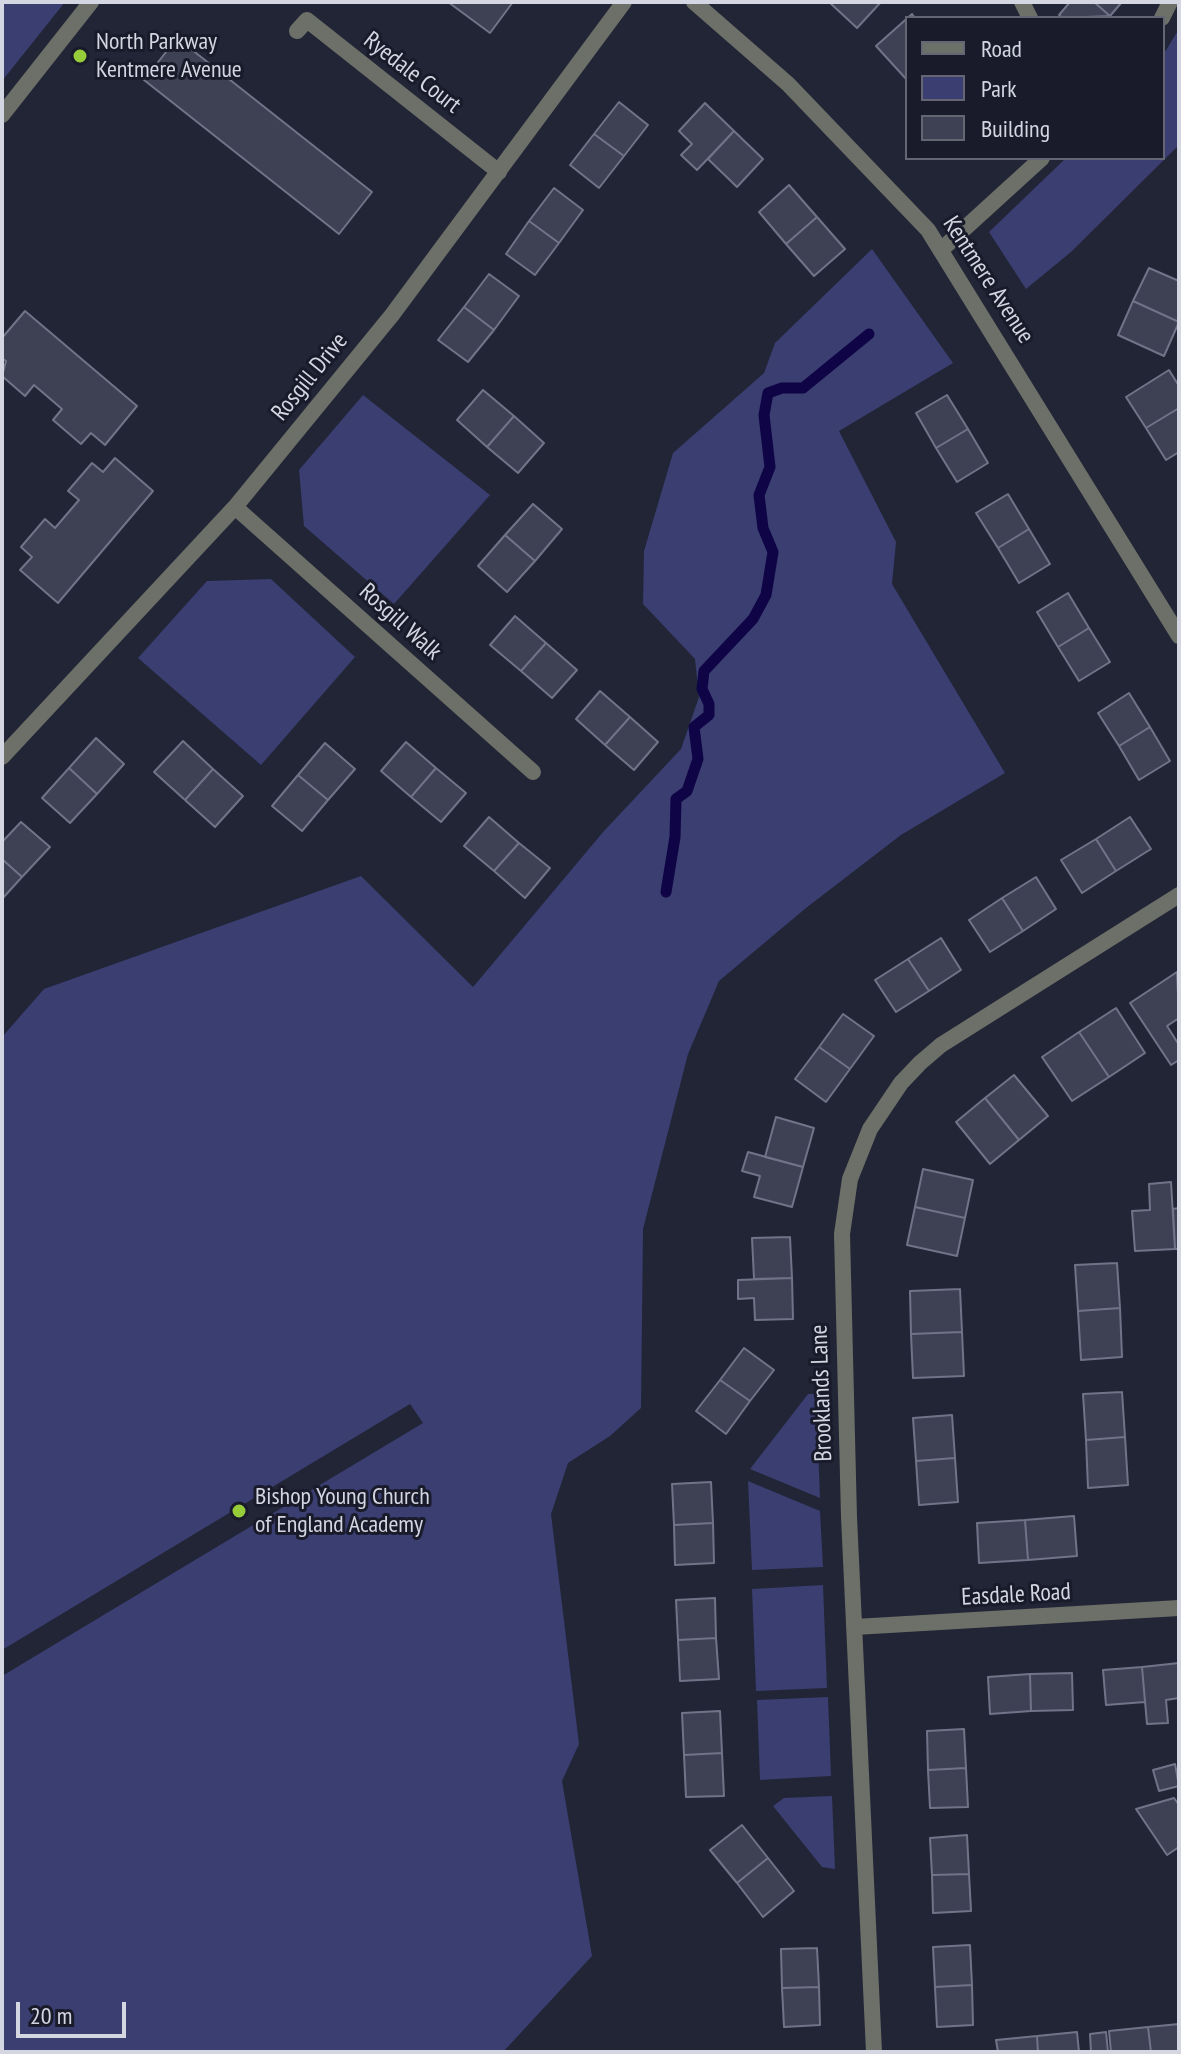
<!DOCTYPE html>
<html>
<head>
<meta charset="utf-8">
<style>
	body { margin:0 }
	#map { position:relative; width:1181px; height:2054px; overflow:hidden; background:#222535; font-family:"PT Sans Narrow",sans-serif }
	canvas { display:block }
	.frame { position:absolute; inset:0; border:4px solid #d4d6e2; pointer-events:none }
	.legend { position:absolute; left:905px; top:16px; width:260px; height:144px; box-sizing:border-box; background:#191b2b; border:2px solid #646674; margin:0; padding:10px 14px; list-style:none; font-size:24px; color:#d4d6e2 }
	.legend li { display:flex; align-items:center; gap:16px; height:40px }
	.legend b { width:40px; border:2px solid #646674 }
	.scale { position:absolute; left:16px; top:2002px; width:110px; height:36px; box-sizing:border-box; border:4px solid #d4d6e2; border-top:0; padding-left:10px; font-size:24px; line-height:28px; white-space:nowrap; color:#d4d6e2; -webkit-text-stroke:6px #191b2b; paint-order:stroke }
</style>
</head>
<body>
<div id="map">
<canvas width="1181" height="2054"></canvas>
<div class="frame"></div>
<ul class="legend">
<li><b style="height:10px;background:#6c7068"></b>Road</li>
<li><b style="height:22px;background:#3a3e71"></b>Park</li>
<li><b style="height:22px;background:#3e4153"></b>Building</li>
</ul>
<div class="scale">20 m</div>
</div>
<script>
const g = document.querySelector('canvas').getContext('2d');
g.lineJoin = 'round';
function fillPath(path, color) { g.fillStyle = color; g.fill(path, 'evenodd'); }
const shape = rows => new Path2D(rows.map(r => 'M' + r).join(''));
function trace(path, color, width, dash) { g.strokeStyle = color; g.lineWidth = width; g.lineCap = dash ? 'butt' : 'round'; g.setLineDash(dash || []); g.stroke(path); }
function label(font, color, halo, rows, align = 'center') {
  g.font = font + ' "PT Sans Narrow",sans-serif'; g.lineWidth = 6; g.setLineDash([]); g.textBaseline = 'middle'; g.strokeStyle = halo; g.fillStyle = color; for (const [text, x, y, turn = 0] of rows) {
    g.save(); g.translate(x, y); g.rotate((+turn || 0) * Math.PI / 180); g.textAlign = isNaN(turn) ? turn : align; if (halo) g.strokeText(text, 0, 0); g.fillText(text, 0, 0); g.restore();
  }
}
const green = shape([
	[2,2,65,2,2,81],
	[1179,29,1179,145,1071,252,1026,289,989,232,1066,158,1163,158,1163,55],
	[872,249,953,363,839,431,896,542,892,584,1005,773,901,835,806,908,719,981,688,1054,643,1229,641,1408,610,1436,568,1463,551,1514,579,1744,562,1781,592,1956,503,2052,2,2052,2,1676,423,1423,410,1404,2,1650,2,1037,44,989,361,876,473,987,604,831,681,749,699,697,695,659,643,604,644,551,673,453,764,373,775,343],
	[363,395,490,495,394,604,304,526,299,470],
	[271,579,355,657,261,765,138,658,207,581],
	[808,1394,816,1394,820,1498,750,1469],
	[748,1481,820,1511,823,1567,752,1570],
	[823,1585,827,1688,756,1691,752,1589],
	[828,1697,831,1776,760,1780,757,1700],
	[832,1796,835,1869,822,1867,773,1806,784,1798]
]);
const stream = shape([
	[666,892,675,837,676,799,687,791,698,759,694,727,709,715,709,704,702,689,704,671,753,619,766,595,773,552,763,528,759,495,770,467,764,415,768,393,782,388,803,388,869,334]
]);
const building = shape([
	[448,2,513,2,490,33,448,2],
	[829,2,881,2,857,28,829,2],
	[1070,2,1094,2,1110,16,1063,18,1059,15,1070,2],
	[1094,2,1122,2,1110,16,1094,2],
	[912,14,915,18,907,18,907,80,876,46,912,14],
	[177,38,372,192,339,234,144,80,177,38],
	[619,102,648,125,624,156,594,134,619,102],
	[705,103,734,131,697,170,681,155,692,144,679,131,705,103],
	[734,131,763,159,737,187,708,159,734,131],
	[594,134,624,156,599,188,570,165,594,134],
	[789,185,817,217,786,244,759,212,789,185],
	[554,188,583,210,559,243,529,221,554,188],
	[817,217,845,249,814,276,786,244,817,217],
	[529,221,559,243,535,275,506,254,529,221],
	[1149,268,1179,281,1179,322,1133,301,1149,268],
	[489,274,519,296,494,330,464,307,489,274],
	[1133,301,1179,322,1164,356,1118,335,1133,301],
	[464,307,494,330,468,362,438,340,464,307],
	[25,311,137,406,105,445,91,433,81,444,53,420,62,409,34,385,25,396,2,376,6,361,2,358,2,338,25,311],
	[1169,370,1179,386,1179,408,1146,428,1126,397,1169,370],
	[483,390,514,416,487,447,457,420,483,390],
	[947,395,968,429,936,448,916,413,947,395],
	[1179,408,1179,452,1166,460,1146,428,1179,408],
	[514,416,544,443,518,473,487,447,514,416],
	[968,429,988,463,957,482,936,448,968,429],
	[115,458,153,491,58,603,20,570,32,557,21,547,45,519,55,528,79,500,68,491,92,463,103,472,115,458],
	[1008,494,1029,529,998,548,976,513,1008,494],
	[533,504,562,529,535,561,505,535,533,504],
	[1029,529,1050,564,1019,583,998,548,1029,529],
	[505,535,535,561,507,592,478,566,505,535],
	[1068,593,1089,628,1058,647,1037,612,1068,593],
	[515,616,546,643,521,671,490,645,515,616],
	[1089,628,1110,662,1079,681,1058,647,1089,628],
	[546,643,577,670,552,698,521,671,546,643],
	[600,691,630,717,605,745,576,719,600,691],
	[1129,693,1150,727,1119,746,1098,713,1129,693],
	[630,717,658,742,634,770,605,745,630,717],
	[1150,727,1170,761,1139,780,1119,746,1150,727],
	[96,738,124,764,97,794,69,768,96,738],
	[183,741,213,769,185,800,154,772,183,741],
	[406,742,436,768,411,797,381,771,406,742],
	[325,743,355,769,328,800,298,775,325,743],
	[69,768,97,794,70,823,42,798,69,768],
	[436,768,466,793,441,822,411,797,436,768],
	[213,769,243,796,215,827,185,800,213,769],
	[298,775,328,800,302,831,272,806,298,775],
	[489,817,519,843,494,871,464,846,489,817],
	[1130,817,1151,849,1116,871,1096,839,1130,817],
	[21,822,50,847,22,877,2,859,2,842,21,822],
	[1096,839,1116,871,1082,893,1061,860,1096,839],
	[519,843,550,868,525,898,494,871,519,843],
	[2,859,22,877,2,899,2,859],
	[1036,877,1056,909,1023,931,1002,898,1036,877],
	[1002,898,1023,931,990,952,969,920,1002,898],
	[941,938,961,970,929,991,908,959,941,938],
	[908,959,929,991,896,1012,875,980,908,959],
	[1177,972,1179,1018,1167,1026,1179,1045,1179,1060,1171,1065,1130,1003,1177,972],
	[1116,1008,1145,1053,1109,1077,1079,1032,1116,1008],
	[843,1014,874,1036,850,1069,819,1047,843,1014],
	[1079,1032,1109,1077,1072,1101,1042,1057,1079,1032],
	[819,1047,850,1069,826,1102,795,1079,819,1047],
	[1014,1075,1048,1116,1019,1140,985,1098,1014,1075],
	[985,1098,1019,1140,990,1164,956,1122,985,1098],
	[776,1117,814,1128,803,1167,765,1157,776,1117],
	[748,1152,803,1167,792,1207,754,1197,760,1176,742,1171,748,1152],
	[923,1169,973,1180,965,1218,915,1207,923,1169],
	[1171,1182,1175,1249,1135,1251,1132,1211,1150,1210,1149,1184,1171,1182],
	[915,1207,965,1218,957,1256,907,1245,915,1207],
	[1179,1208,1179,1249,1175,1249,1173,1209,1179,1208],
	[790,1237,792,1278,754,1279,752,1238,790,1237],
	[1117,1263,1120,1308,1078,1311,1075,1265,1117,1263],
	[792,1278,793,1319,755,1320,754,1298,738,1299,738,1280,792,1278],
	[960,1289,962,1332,911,1334,910,1291,960,1289],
	[1120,1308,1122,1357,1081,1360,1078,1311,1120,1308],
	[962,1332,964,1376,913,1378,911,1334,962,1332],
	[744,1348,774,1370,750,1401,720,1380,744,1348],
	[720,1380,750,1401,726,1434,696,1411,720,1380],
	[1122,1392,1125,1437,1086,1440,1083,1394,1122,1392],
	[952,1415,955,1458,916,1461,913,1418,952,1415],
	[1125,1437,1128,1485,1088,1488,1086,1440,1125,1437],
	[955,1458,958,1502,919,1505,916,1461,955,1458],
	[711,1482,713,1523,674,1525,672,1484,711,1482],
	[1074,1516,1077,1556,1028,1560,1025,1520,1074,1516],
	[1025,1520,1028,1560,979,1563,977,1523,1025,1520],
	[713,1523,714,1563,675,1565,674,1525,713,1523],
	[715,1598,716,1638,678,1640,676,1600,715,1598],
	[716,1638,719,1679,680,1681,678,1640,716,1638],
	[1179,1663,1179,1698,1166,1700,1168,1723,1147,1724,1142,1667,1179,1663],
	[1142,1667,1145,1702,1106,1705,1103,1670,1142,1667],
	[1072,1673,1073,1710,1031,1711,1030,1674,1072,1673],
	[1030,1674,1031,1711,990,1714,988,1677,1030,1674],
	[720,1711,722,1753,684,1755,682,1713,720,1711],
	[964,1729,966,1768,928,1770,927,1731,964,1729],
	[722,1753,724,1796,686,1797,684,1755,722,1753],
	[1175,1764,1179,1786,1159,1791,1153,1770,1175,1764],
	[966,1768,968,1807,930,1808,928,1770,966,1768],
	[1174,1798,1179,1805,1179,1847,1167,1855,1136,1809,1174,1798],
	[742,1825,768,1858,737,1883,710,1850,742,1825],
	[967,1835,969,1874,932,1875,930,1838,967,1835],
	[768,1858,794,1891,763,1917,737,1883,768,1858],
	[969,1874,971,1911,933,1913,932,1875,969,1874],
	[970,1945,972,1985,935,1987,933,1947,970,1945],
	[817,1948,819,1987,782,1988,781,1949,817,1948],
	[972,1985,973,2025,937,2027,935,1987,972,1985],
	[819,1987,820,2025,784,2027,782,1988,819,1987],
	[1179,2024,1179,2052,1151,2052,1148,2027,1179,2024],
	[1148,2027,1151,2052,1111,2052,1109,2031,1148,2027],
	[1077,2032,1079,2052,1038,2052,1037,2036,1077,2032],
	[1106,2032,1108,2052,1091,2052,1090,2034,1106,2032],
	[1037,2036,1038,2052,998,2052,996,2040,1037,2036]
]);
const service = shape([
	[1022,2,1030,18]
]);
const minor = shape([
	[1162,18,1170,2],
	[297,31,307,20,499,172],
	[941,250,1042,158],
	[235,507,533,772],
	[2,757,235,507,392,315,624,2],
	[855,1627,1179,1608],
	[874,2052,849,1517,842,1234,850,1179,870,1129,901,1083,920,1063,941,1045,1179,895]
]);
const tertiary = shape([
	[694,2,788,84,928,230,1179,636],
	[2,115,91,2]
]);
const markers = [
	[80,56,8,"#96cc39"],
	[239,1511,8,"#96cc39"]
];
const poiNames = [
	["North Parkway",96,42],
	["Kentmere Avenue",96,70],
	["Bishop Young Church",255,1497],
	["of England Academy",255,1525]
];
const streetNames = [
	["Ryedale Court",412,73,38],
	["Kentmere Avenue",988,280,57],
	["Rosgill Drive",310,377,-51],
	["Rosgill Walk",400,622,42],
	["Brooklands Lane",822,1393,-92],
	["Easdale Road",1016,1595,-3]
];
fillPath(green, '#3a3e71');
trace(stream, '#0f0445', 11);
fillPath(building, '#3e4153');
trace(building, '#717488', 2);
trace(service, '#6c7068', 16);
trace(minor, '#6c7068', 16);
trace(tertiary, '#6c7068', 16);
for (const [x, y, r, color] of markers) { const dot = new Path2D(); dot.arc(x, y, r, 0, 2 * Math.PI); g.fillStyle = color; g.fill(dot); trace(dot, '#191b2b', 3); }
label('24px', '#d4d6e2', '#191b2b', poiNames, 'left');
label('24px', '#d4d6e2', '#191b2b', streetNames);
</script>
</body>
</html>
